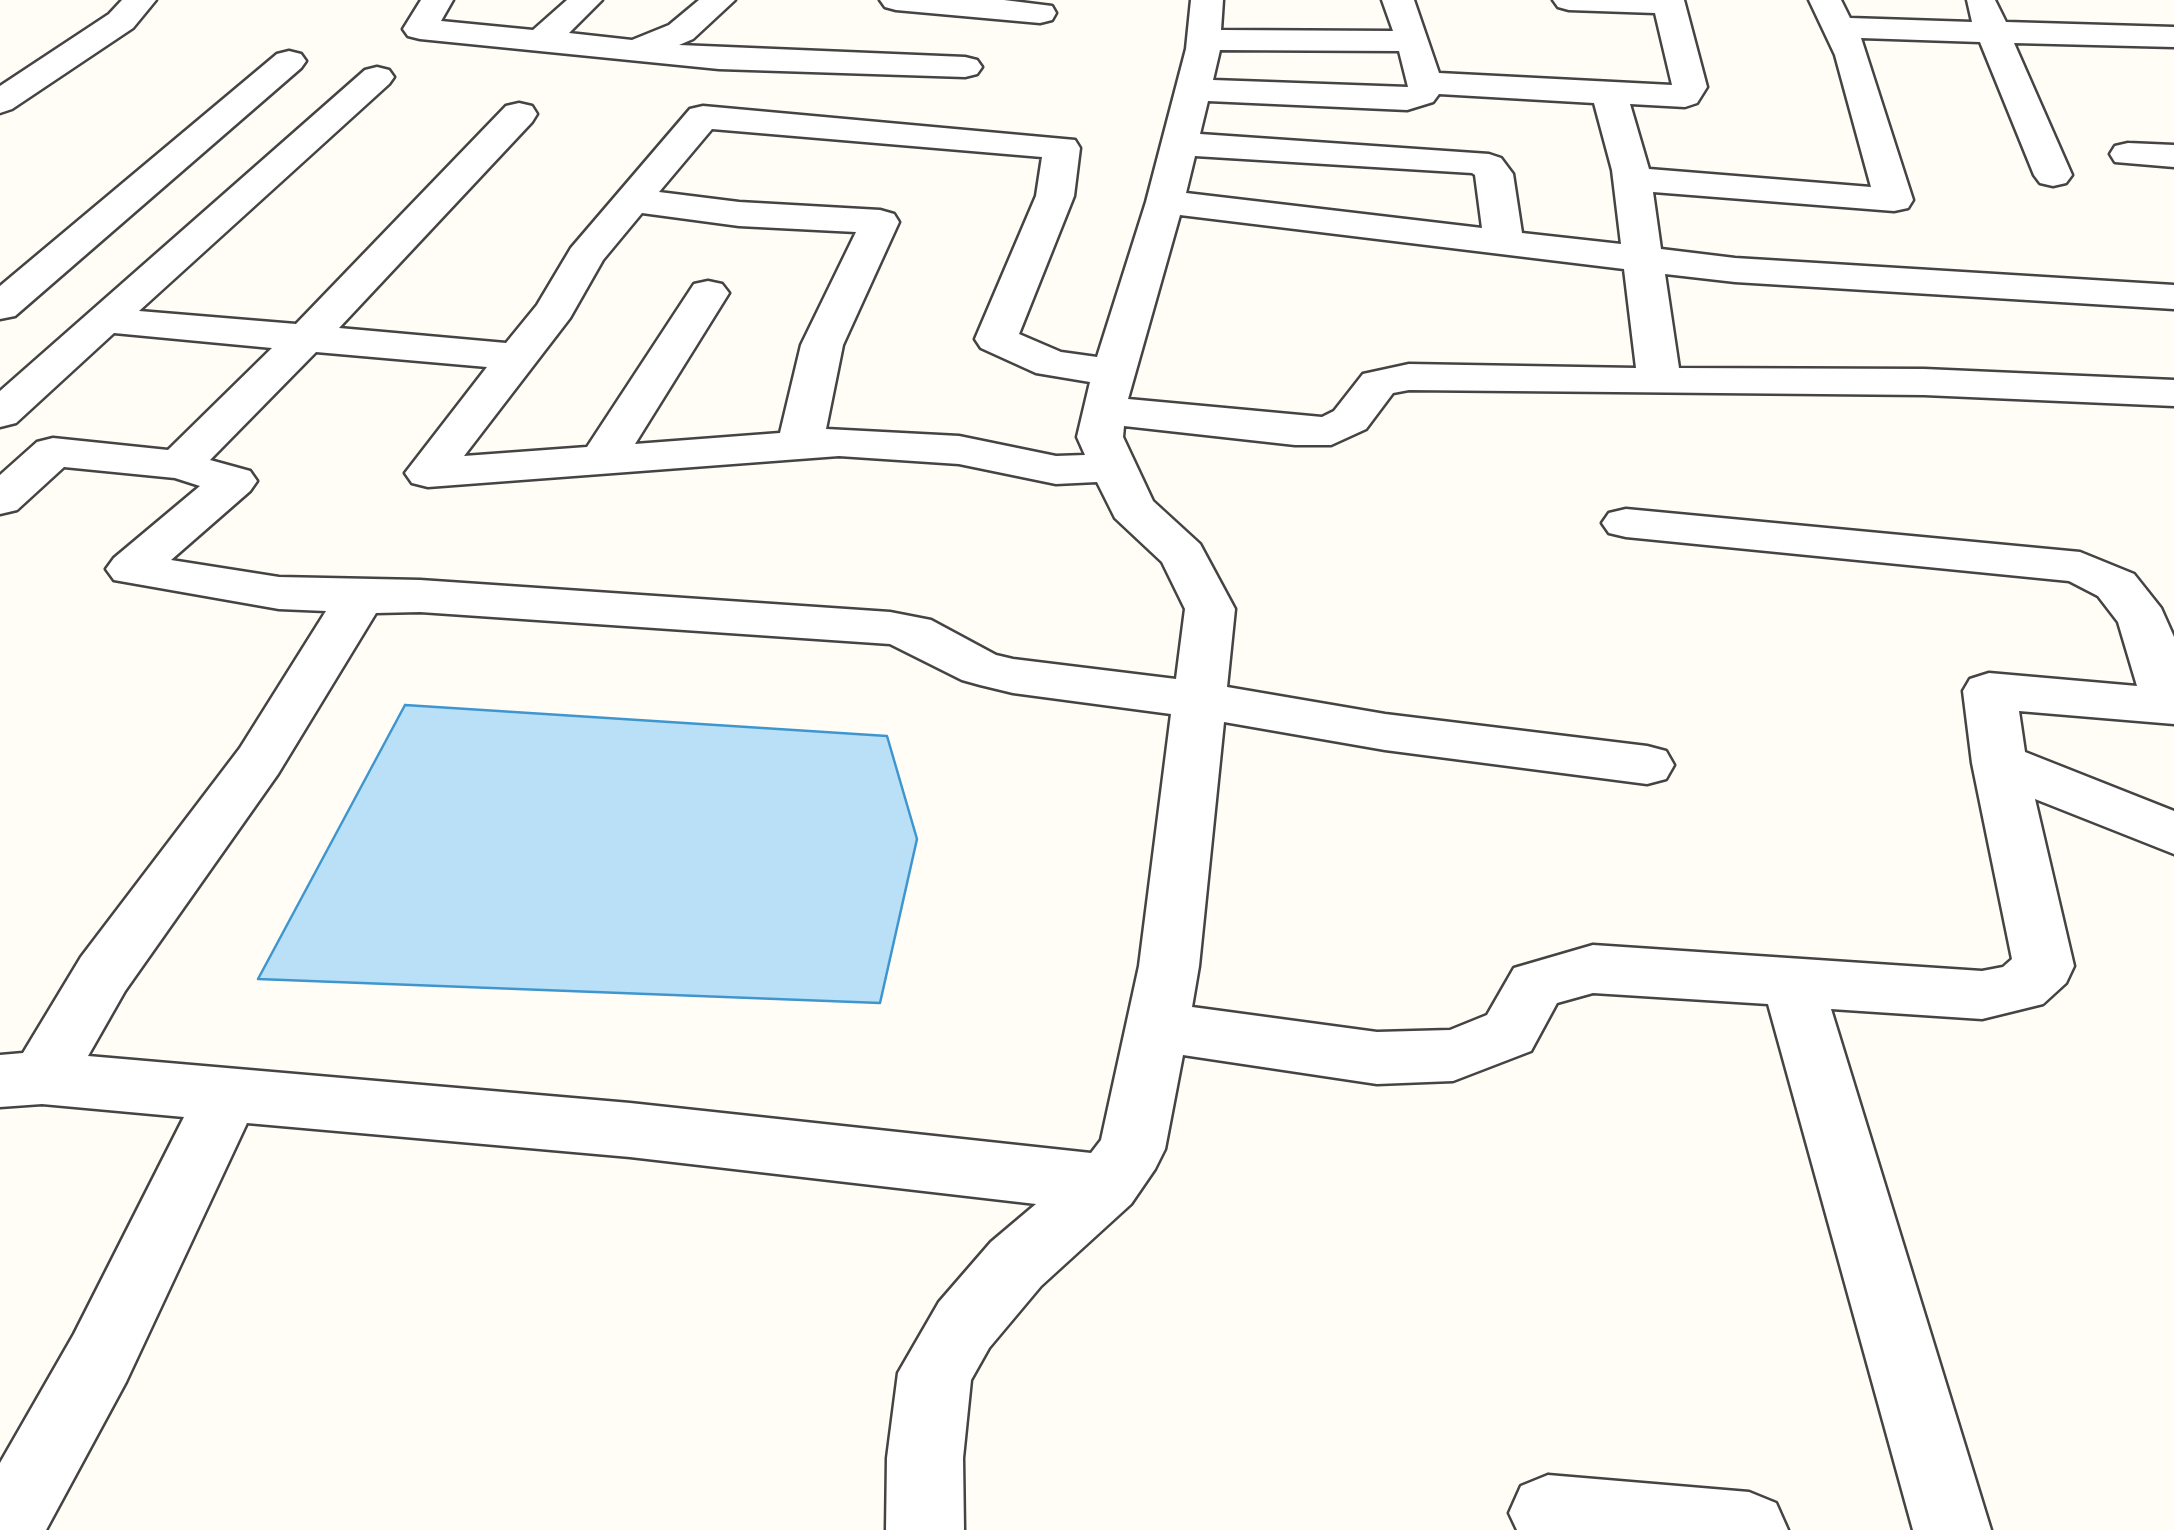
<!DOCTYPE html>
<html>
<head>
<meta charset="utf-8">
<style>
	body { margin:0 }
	canvas { display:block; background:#fffdf5 }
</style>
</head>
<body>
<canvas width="2174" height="1530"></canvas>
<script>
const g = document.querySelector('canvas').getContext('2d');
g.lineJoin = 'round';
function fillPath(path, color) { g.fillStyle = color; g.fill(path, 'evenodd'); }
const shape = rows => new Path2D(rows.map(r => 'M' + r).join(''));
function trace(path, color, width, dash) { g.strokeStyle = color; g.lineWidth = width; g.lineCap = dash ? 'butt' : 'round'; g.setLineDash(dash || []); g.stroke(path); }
const water = shape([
	[405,705,887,736,917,839,880,1003,258,979,405,705]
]);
const minor = shape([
	[122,0,156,0,133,28,12,109,0,113,0,86,109,14,122,0],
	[421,0,453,0,441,21,533,30,567,0,602,0,569,33,632,40,669,25,699,0,735,0,693,39,679,45,965,57,977,60,982,67,977,74,965,77,719,69,420,39,408,36,403,29,421,0],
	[880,0,1004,0,1052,6,1056,13,1052,20,1040,23,896,10,885,7,880,0],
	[1191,0,1223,0,1221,30,1393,31,1382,0,1414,0,1439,73,1672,85,1655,13,1569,10,1558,7,1553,0,1684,0,1707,87,1697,103,1685,107,1630,104,1649,169,1871,187,1835,55,1809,0,1841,0,1850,18,1972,22,1967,0,1995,0,2006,22,2174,27,2174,47,2014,43,2072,175,2066,183,2053,186,2040,183,2034,175,1980,42,1861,38,1913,200,1908,208,1894,211,1653,192,1661,249,1735,258,2174,285,2174,309,1735,282,1665,274,1679,368,1924,369,2174,380,2174,406,1924,395,1409,390,1393,393,1366,429,1331,445,1295,445,1124,426,1123,437,1153,501,1200,544,1235,609,1227,687,1385,714,1647,746,1666,751,1674,765,1666,779,1647,784,1385,750,1224,722,1199,966,1192,1007,1377,1032,1450,1030,1487,1015,1514,968,1593,945,1982,971,2003,967,2012,959,1972,763,1963,691,1970,679,1989,673,2137,686,2118,622,2098,596,2069,581,1626,537,1609,533,1602,523,1609,513,1626,509,2080,552,2134,574,2161,608,2174,637,2174,724,2019,711,2025,752,2174,811,2174,854,2035,799,2074,966,2066,983,2043,1004,1982,1019,1831,1009,1991,1530,1913,1530,1768,1004,1593,993,1557,1003,1531,1051,1453,1081,1377,1084,1183,1055,1165,1149,1155,1169,1131,1204,1041,1286,989,1348,971,1380,963,1458,964,1530,886,1530,887,1458,898,1373,939,1302,991,1242,1036,1204,630,1157,247,1123,126,1382,46,1530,0,1530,0,1463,74,1334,184,1117,42,1104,0,1107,0,1055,23,1053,81,957,240,748,326,611,279,609,114,580,106,569,114,558,200,486,175,478,64,467,17,510,0,514,0,475,37,442,53,438,168,450,272,348,114,333,16,423,0,427,0,391,365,70,377,67,389,70,394,77,389,84,139,311,296,324,506,106,519,103,532,106,537,114,532,122,339,328,506,343,537,305,571,248,690,109,703,106,1075,140,1080,148,1074,196,1019,334,1061,352,1097,357,1146,202,1186,49,1191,0],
	[1220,50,1399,51,1408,87,1213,80,1220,50],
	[1439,94,1594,103,1612,170,1621,244,1522,233,1513,174,1501,158,1489,154,1200,134,1208,101,1407,110,1433,102,1439,94],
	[712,129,1042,157,1036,196,975,339,981,348,1036,373,1090,382,1077,437,1085,455,1056,456,959,436,826,429,843,345,899,222,894,214,880,210,739,202,659,192,712,129],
	[1195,156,1472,173,1475,175,1482,228,1186,193,1195,156],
	[642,213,739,226,856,232,801,345,780,433,635,444,729,293,722,284,708,281,694,284,587,447,464,456,570,318,603,260,642,213],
	[1180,215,1624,269,1636,368,1409,364,1363,374,1334,411,1322,417,1128,399,1180,215],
	[316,352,487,367,405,473,412,483,428,487,839,456,959,464,1056,484,1097,482,1115,518,1162,562,1185,609,1176,679,1013,659,996,655,931,620,890,612,420,580,279,577,171,560,250,491,257,481,250,471,210,460,316,352],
	[420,612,890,644,962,680,980,685,1013,693,1171,714,1139,966,1101,1140,1091,1153,630,1103,88,1056,125,991,278,774,376,613,420,612],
	[289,51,301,54,306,61,301,68,15,316,0,319,0,286,277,54,289,51],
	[2128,143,2174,145,2174,167,2115,162,2110,154,2115,146,2128,143],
	[1548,1475,1749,1492,1776,1503,1788,1530,1517,1530,1509,1513,1521,1486,1548,1475]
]);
fillPath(water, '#b9e0f7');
trace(water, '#3f96cf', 2.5);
trace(minor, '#444', 5);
fillPath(minor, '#fff');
</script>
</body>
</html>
